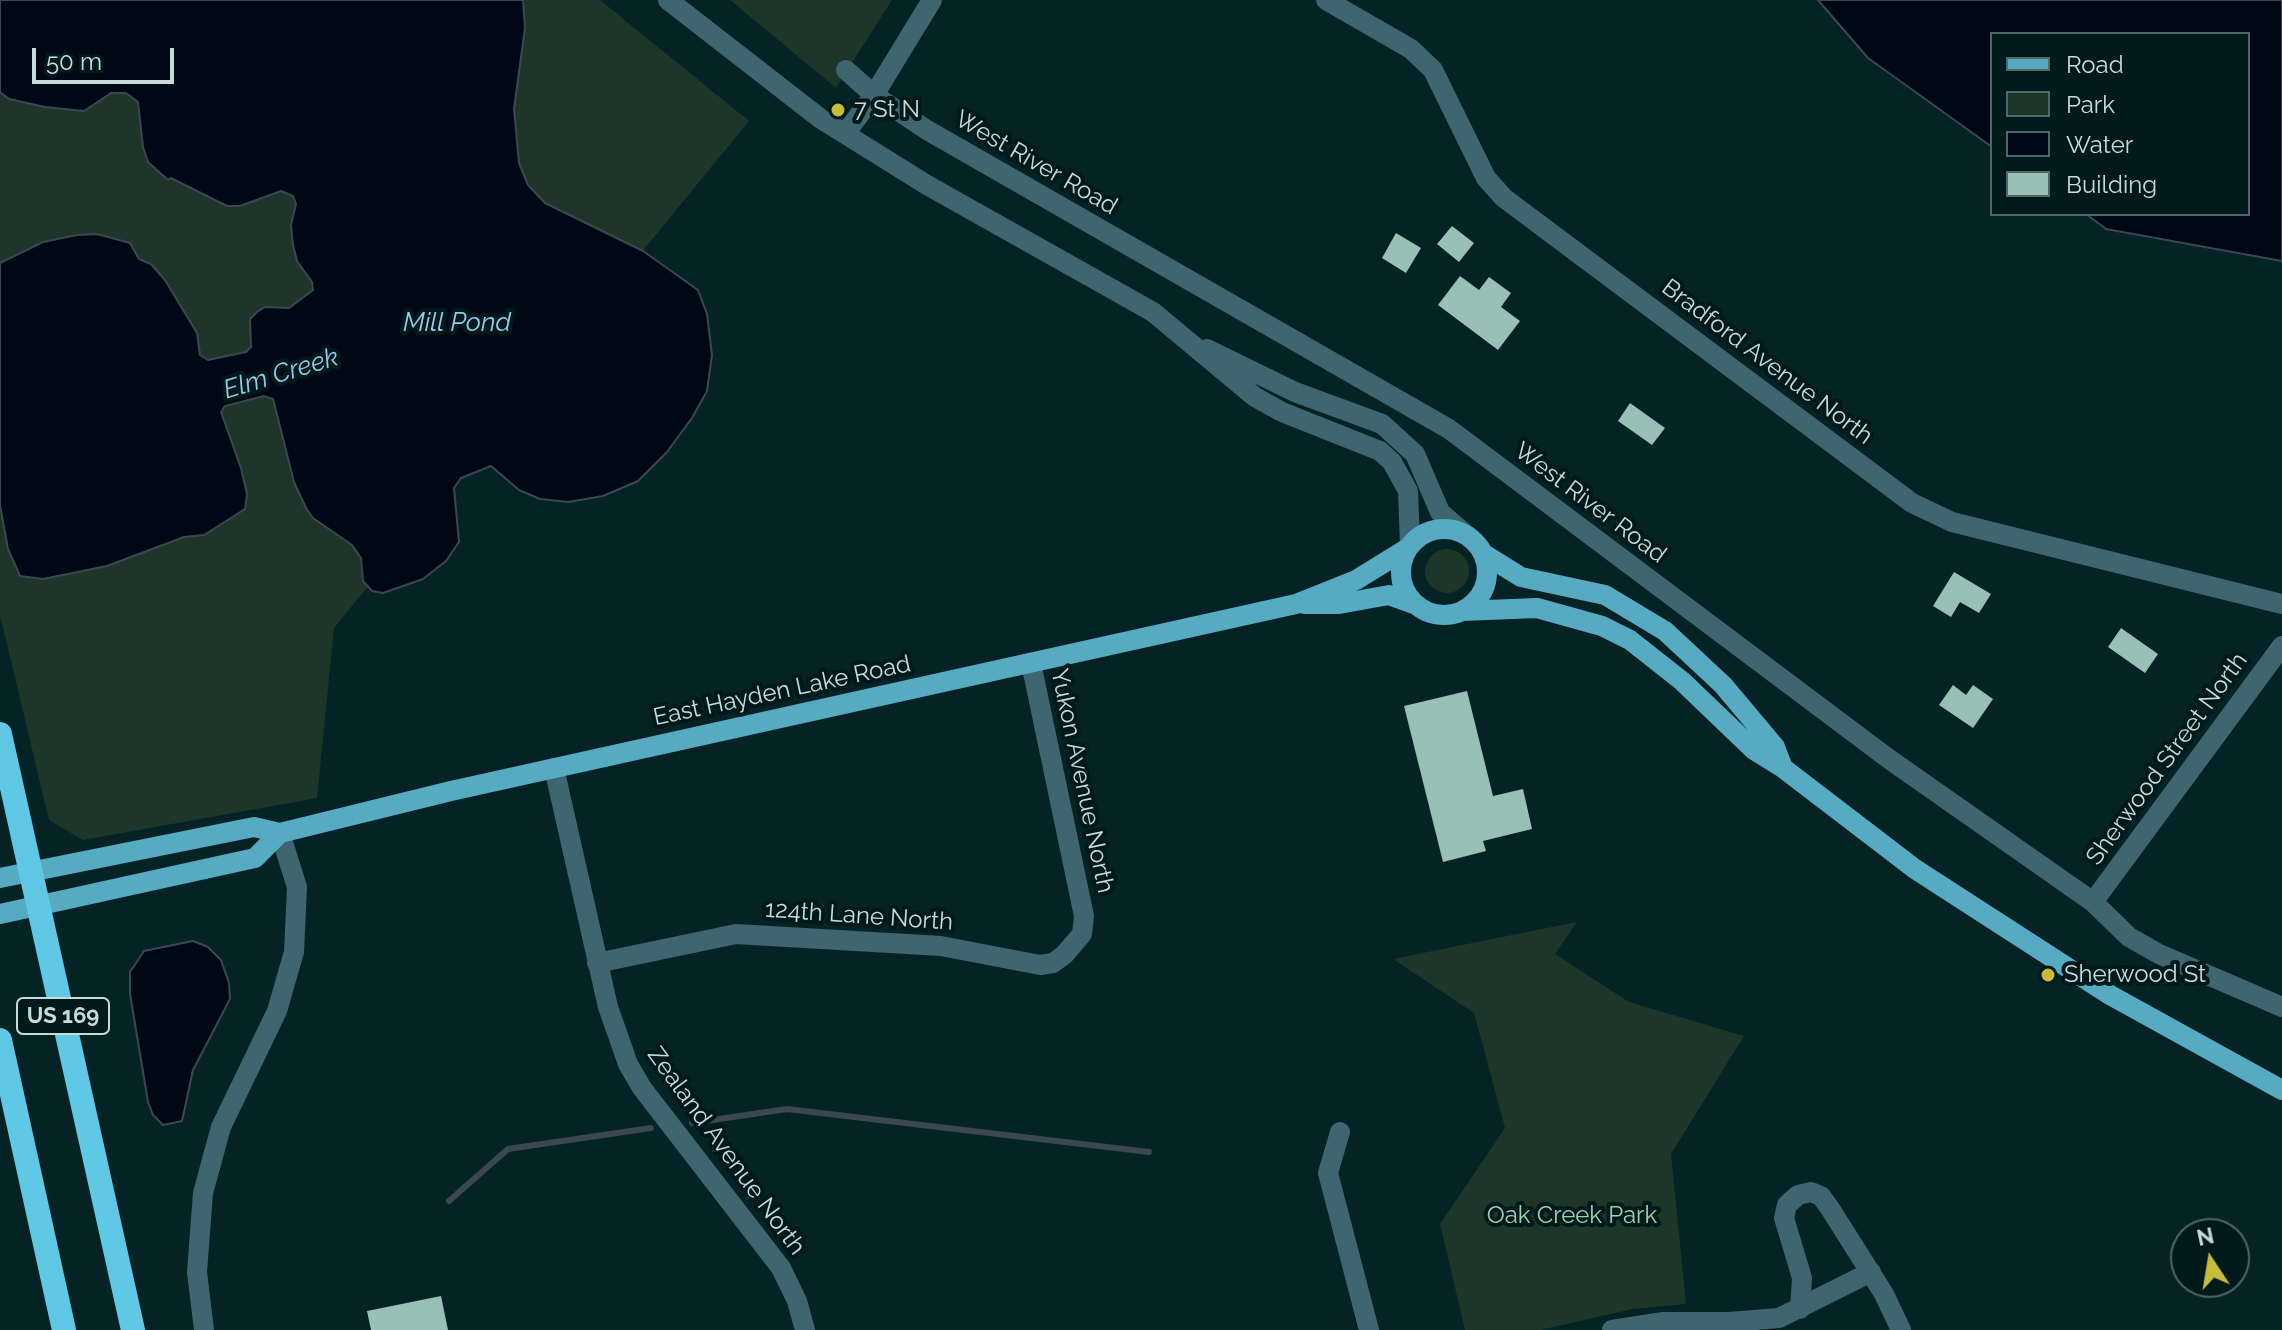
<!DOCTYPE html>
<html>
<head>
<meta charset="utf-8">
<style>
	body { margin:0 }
	#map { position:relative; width:2282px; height:1330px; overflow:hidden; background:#052325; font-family:Raleway,sans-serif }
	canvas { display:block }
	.legend { position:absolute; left:1990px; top:32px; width:260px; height:184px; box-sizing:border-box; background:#001a1b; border:2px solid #4f6768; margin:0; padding:10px 14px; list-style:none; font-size:24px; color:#c6dbdb }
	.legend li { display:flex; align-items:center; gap:16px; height:40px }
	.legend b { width:40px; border:2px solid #4f6768 }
	.north { position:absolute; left:2170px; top:1218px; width:80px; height:80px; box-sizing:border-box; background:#001a1b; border:2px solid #4f6768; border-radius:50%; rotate:348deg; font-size:22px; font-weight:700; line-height:32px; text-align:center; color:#c6dbdb }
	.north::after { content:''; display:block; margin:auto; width:28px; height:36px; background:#c8bb3b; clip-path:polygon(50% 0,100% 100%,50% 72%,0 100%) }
	.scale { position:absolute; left:32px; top:48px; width:142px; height:36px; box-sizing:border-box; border:4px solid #c6dbdb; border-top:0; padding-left:10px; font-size:24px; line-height:28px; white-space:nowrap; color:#c6dbdb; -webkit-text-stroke:6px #001a1b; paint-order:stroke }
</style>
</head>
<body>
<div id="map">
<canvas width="2282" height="1330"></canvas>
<ul class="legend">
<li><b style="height:10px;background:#56abc3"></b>Road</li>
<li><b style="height:22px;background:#1d3629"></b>Park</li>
<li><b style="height:22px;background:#000816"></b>Water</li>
<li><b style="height:22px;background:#98c0b7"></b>Building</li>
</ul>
<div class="north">N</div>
<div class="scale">50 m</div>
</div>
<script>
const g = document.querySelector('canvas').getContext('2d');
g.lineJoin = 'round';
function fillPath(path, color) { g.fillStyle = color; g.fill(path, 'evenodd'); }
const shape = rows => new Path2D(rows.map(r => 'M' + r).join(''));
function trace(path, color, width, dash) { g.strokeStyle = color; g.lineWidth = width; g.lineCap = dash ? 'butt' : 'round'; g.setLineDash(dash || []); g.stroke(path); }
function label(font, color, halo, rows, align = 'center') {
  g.font = font + ' Raleway,sans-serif'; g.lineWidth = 8; g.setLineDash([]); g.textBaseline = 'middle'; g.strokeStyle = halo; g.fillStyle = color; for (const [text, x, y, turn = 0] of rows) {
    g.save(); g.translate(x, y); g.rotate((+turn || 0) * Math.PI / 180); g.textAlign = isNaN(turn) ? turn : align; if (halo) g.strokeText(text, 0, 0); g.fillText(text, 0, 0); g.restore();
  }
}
const green = shape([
	[0,0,600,0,749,121,334,628,317,798,83,840,49,820,0,615],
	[730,0,892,0,836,88],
	'1425 571a22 22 0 1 1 44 0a22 22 0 1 1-44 0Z',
	[1577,922,1555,954,1629,1002,1744,1036,1671,1154,1686,1304,1633,1309,1540,1330,1465,1330,1440,1224,1505,1128,1474,1013,1393,959]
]);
const water = shape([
	[0,0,523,0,525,28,514,109,519,163,528,185,545,203,643,251,698,290,707,314,712,355,707,391,692,418,667,452,638,481,603,496,568,502,540,499,519,490,491,466,461,478,454,488,459,542,446,561,423,579,383,593,372,591,363,581,361,558,352,545,313,518,306,508,294,482,273,399,264,396,225,406,221,412,241,468,247,494,245,509,204,535,184,537,107,566,43,579,20,576,8,549,0,505,0,263,43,242,77,235,97,234,130,243,139,259,151,264,165,280,197,333,200,355,208,360,246,352,251,347,250,319,257,312,265,307,289,308,313,290,312,282,297,261,293,245,291,225,296,204,293,196,281,191,240,206,227,206,171,178,168,180,148,162,143,147,138,102,126,93,111,93,84,111,45,107,9,99,0,92,0,0],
	[1818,0,2282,0,2282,261,2106,229,2086,214,2248,214,2248,34,1992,34,1992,147,1868,58,1818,0],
	[193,941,208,947,221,960,229,983,230,999,193,1070,182,1121,163,1125,153,1115,148,1102,130,994,130,972,144,951,193,941]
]);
const stream = shape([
	[692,1123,787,1109,1149,1152],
	[449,1201,508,1149,651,1128]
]);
const building = shape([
	[1452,226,1474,243,1459,262,1437,244],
	[1396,233,1421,248,1406,273,1382,258],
	[1460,276,1479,290,1489,277,1511,293,1501,307,1520,321,1498,350,1438,305],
	[1630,403,1665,428,1652,445,1618,421],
	[1954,572,1991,594,1979,613,1960,602,1951,617,1933,606],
	[2121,628,2158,654,2145,673,2108,647],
	[1953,685,1966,695,1973,685,1993,699,1973,728,1939,705],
	[1467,691,1493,796,1523,789,1532,829,1483,841,1486,851,1443,862,1404,706],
	[441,1296,448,1330,371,1330,367,1311]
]);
const minor = shape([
	[668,0,821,119,927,185,1153,312,1255,397,1282,412,1380,451,1392,462,1408,491,1410,545],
	[1326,0,1411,49,1433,70,1486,178,1504,198,1912,503,1952,522,2282,604],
	[846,70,874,95,927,130,1449,429,1889,759,2093,902,2129,937,2159,954,2282,1007],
	[845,134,874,95,932,0],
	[1207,349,1295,392,1382,424,1415,454,1440,512,1464,533],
	[554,768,608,1007,628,1064,642,1088,781,1268,797,1301,805,1330],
	[2093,902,2282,646],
	[597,963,736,934,941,946,1040,965,1053,963,1064,955,1082,934,1084,916,1031,663],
	[1340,1132,1328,1173,1369,1330],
	[1800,1309,1802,1278,1784,1218,1787,1205,1798,1195,1811,1192,1821,1196,1831,1210,1884,1294,1901,1330],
	[204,1330,197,1272,203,1193,221,1127,277,1011,294,952,297,887,280,833],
	[1612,1330,1663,1322,1729,1322,1779,1318,1871,1272]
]);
const major = shape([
	'1401 572a43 43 0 1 1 86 0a43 43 0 1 1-86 0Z',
	[1484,554,1521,577,1605,595,1665,631,1723,685,1775,747,1783,768],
	[1304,604,1339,604,1389,595,1417,605],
	[1462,611,1537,608,1602,626,1630,640,1682,681,1754,750,1783,768,1915,869,2110,995,2282,1090],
	[0,878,254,827,280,833,451,791,1296,604,1356,580,1408,548],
	[0,914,255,858,280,833]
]);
const highway = shape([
	[0,734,133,1330],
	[0,1040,64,1330]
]);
const markers = [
	[838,110,8,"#c8bb3b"],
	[2048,975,8,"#c8bb3b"]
];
const shields = [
	[63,1016,92]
];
const shieldNames = [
	["US 169",63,1016]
];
const poiNames = [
	["7 St N",854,110],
	["Sherwood St",2064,975]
];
const streetNames = [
	["West River Road",1036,163,30],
	["Bradford Avenue North",1767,362,37],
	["West River Road",1590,503,37],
	["East Hayden Lake Road",782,691,-12],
	["Sherwood Street North",2167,759,-54],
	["Yukon Avenue North",1082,781,78],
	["124th Lane North",859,916,4],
	["Zealand Avenue North",726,1151,54]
];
const parkNames = [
	["Oak Creek Park",1572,1216]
];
const waterNames = [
	["Mill Pond",457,323],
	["Elm Creek",281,374,-17]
];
fillPath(green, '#1d3629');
fillPath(water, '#000816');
trace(water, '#3b4751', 2);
trace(stream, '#3b4751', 6);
fillPath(building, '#98c0b7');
trace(minor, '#3e6570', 20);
trace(major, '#56abc3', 20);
trace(highway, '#5fc8e4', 24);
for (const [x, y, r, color] of markers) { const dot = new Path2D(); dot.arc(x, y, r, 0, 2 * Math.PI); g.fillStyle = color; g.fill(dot); trace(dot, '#001a1b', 3); }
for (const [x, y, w] of shields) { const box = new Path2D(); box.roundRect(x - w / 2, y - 18, w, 36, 6); g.fillStyle = '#001a1b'; g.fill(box); trace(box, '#c6dbdb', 2); }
label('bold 22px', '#c6dbdb', null, shieldNames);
label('24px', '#c6dbdb', '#001a1b', poiNames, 'left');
label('24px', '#c6dbdb', '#001a1b', streetNames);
label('24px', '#97d1b2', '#001a1b', parkNames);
label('italic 26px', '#94caed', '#001a1b', waterNames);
</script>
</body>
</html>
